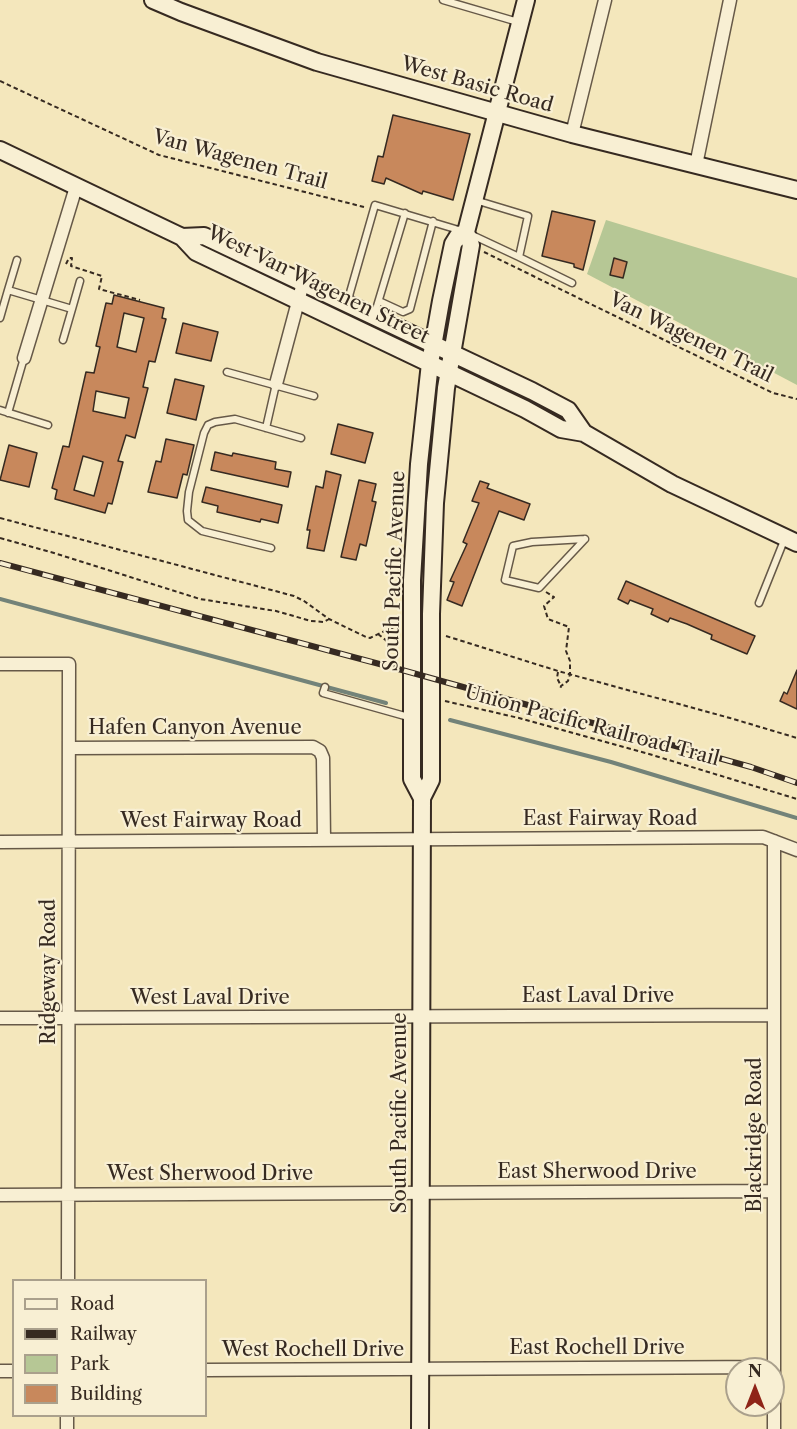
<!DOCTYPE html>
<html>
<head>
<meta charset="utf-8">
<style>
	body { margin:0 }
	#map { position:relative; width:797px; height:1429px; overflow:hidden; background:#f4e7bc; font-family:"Libre Caslon Text",serif }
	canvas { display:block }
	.legend { position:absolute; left:12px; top:1279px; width:195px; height:138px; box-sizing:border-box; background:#f8efd3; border:2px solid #aaa08c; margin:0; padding:8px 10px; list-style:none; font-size:18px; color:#362a21 }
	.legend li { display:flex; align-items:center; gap:12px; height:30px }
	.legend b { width:30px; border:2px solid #aaa08c }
	.north { position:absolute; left:725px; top:1357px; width:60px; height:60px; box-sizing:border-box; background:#f8efd3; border:2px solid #aaa08c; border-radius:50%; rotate:0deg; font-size:16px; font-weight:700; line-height:24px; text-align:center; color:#362a21 }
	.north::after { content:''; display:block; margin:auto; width:21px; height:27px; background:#8f2418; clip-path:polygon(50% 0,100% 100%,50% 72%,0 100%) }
</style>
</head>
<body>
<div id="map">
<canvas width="797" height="1429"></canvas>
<ul class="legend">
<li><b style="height:8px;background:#f8efd3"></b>Road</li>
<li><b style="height:8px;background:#362a21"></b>Railway</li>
<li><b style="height:16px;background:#b6c795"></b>Park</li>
<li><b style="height:16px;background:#c8885c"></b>Building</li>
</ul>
<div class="north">N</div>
</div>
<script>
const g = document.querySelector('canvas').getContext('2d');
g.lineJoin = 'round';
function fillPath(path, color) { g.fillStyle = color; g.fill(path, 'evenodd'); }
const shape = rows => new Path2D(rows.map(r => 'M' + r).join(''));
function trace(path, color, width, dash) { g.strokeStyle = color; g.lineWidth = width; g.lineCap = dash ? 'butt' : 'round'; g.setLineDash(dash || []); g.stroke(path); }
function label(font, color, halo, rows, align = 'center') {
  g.font = font + ' "Libre Caslon Text",serif'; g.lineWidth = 4.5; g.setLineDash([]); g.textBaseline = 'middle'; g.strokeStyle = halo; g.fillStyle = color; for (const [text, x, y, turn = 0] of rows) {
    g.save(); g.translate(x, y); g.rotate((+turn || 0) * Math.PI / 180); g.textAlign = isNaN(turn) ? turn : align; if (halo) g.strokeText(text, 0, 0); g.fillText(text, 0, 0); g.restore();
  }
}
const green = shape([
	[606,220,797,278,797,385,587,274]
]);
const stream = shape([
	[0,599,386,703],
	[450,720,611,762,797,818]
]);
const building = shape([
	[393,115,470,134,453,200,423,191,422,194,386,178,384,184,372,181,378,156,383,157,393,115],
	[552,211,595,221,583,270,574,267,574,264,542,256,552,211],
	[614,258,627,262,623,278,610,275,614,258],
	[114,295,164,308,162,318,166,319,155,362,149,361,143,387,148,388,135,438,126,435,118,461,123,462,112,504,108,503,105,513,55,499,57,490,52,488,63,446,69,447,86,372,94,373,100,347,96,346,106,303,112,304,114,295],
	[124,313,144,318,136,352,117,347,124,313],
	[96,391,129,398,125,418,93,411,96,391],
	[83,456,103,462,94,496,74,490,83,456],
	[183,323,218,332,211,361,176,353,183,323],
	[175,379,204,386,196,420,167,413,175,379],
	[338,424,373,433,365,463,331,454,338,424],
	[166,439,194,445,187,475,183,474,177,498,148,492,156,461,161,462,166,439],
	[9,445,37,453,29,487,0,480,9,445],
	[215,452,232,456,233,453,276,462,275,469,291,472,288,487,211,470,215,452],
	[326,471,341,475,324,551,307,548,310,530,307,530,316,486,323,488,326,471],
	[359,480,376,484,372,501,376,502,366,546,360,544,356,560,341,557,359,480],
	[480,481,489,484,487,488,530,504,524,520,499,511,462,606,447,600,454,582,450,581,467,544,463,542,479,503,472,501,480,481],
	[206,487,282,505,278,523,261,519,260,522,217,512,218,506,202,502,206,487],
	[626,581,755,636,747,654,711,639,712,635,687,624,670,618,668,622,651,614,653,609,630,600,628,604,618,599,626,581],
	[797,670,797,709,780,701,784,692,787,694,797,670]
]);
const path = shape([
	[0,81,159,155,364,207],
	[484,252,773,393,797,399],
	[66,264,69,258,72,258,71,266,102,276,99,289,140,300],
	[0,518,294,596,304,601,329,619,366,637,370,638,391,628,399,627],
	[0,538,54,553,200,599,276,611,311,621,324,622,329,619],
	[546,592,554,597,544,606,548,619,569,627,566,651,570,661,570,674,568,681,561,686,560,690],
	[378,634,397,649],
	[446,636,558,671,730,718,797,738],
	[558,672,557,678,561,686],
	[445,701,519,718,649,754,797,799]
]);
const lane = shape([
	[443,0,518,22],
	[475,200,528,216,519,257,572,283],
	[472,235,519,257],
	[17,260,8,290,72,309,80,281],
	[379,301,403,312,410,309,433,221],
	[347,303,375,205,462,231],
	[374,316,405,213],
	[0,318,8,290],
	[63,340,72,309],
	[227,372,314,396],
	[0,410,48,425],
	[8,413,24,358],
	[266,428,276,384],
	[585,539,539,588,505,580,513,546,532,542,585,539],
	[271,548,202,531,188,520,187,511,189,492,204,433,208,425,215,422,235,419,301,438],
	[759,603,785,538],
	[325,687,323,693,412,718]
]);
const street = shape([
	[572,134,605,0],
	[696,165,730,0],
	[24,358,76,187],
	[276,384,303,283],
	[0,664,69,664,68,1280],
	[69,748,313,747,320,751,323,758,324,840],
	[0,842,763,837,797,850],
	[0,1018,774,1015],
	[0,1195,774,1191],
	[206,1370,774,1367],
	[0,1371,14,1371],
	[67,1429,67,1416],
	[774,1429,774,841]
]);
const secondary = shape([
	[153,0,181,12,317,62,572,134,797,190],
	[0,150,182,237,196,252,525,409,561,429,584,433,672,484,797,543],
	[182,237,204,236,532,391,568,410,584,433],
	[422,798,412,779,412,580,419,464,430,363,441,301,453,244,458,236,466,232],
	[420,1429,422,798,431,780,431,614,435,503,446,388,471,245,466,232,526,0]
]);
const rail = shape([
	[0,563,402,670,751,767,797,783]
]);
const streetNames = [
	["West Basic Road",477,85,16],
	["Van Wagenen Trail",240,160,15],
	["West Van Wagenen Street",318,285,26],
	["Van Wagenen Trail",691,338,26],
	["South Pacific Avenue",395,571,-88],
	["Union Pacific Railroad Trail",592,726,15],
	["Hafen Canyon Avenue",195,728],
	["East Fairway Road",610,819],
	["West Fairway Road",211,821],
	["Ridgeway Road",49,972,-90],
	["East Laval Drive",598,996],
	["West Laval Drive",210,998],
	["South Pacific Avenue",400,1113,-90],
	["Blackridge Road",755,1135,-90],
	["East Sherwood Drive",597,1172],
	["West Sherwood Drive",210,1174],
	["East Rochell Drive",597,1348],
	["West Rochell Drive",313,1350]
];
fillPath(green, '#b6c795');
trace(stream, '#738379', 4);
fillPath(building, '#c8885c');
trace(building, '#362a21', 1.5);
trace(lane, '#665948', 9);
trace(street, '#665948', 15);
trace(secondary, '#362a21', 20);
trace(path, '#362a21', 2, [4.5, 3]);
trace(lane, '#f8efd3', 6);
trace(street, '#f8efd3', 12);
trace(secondary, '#f8efd3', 16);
trace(rail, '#362a21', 6);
trace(rail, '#f8efd3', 4, [11]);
label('20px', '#362a21', '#f8efd3', streetNames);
</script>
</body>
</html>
